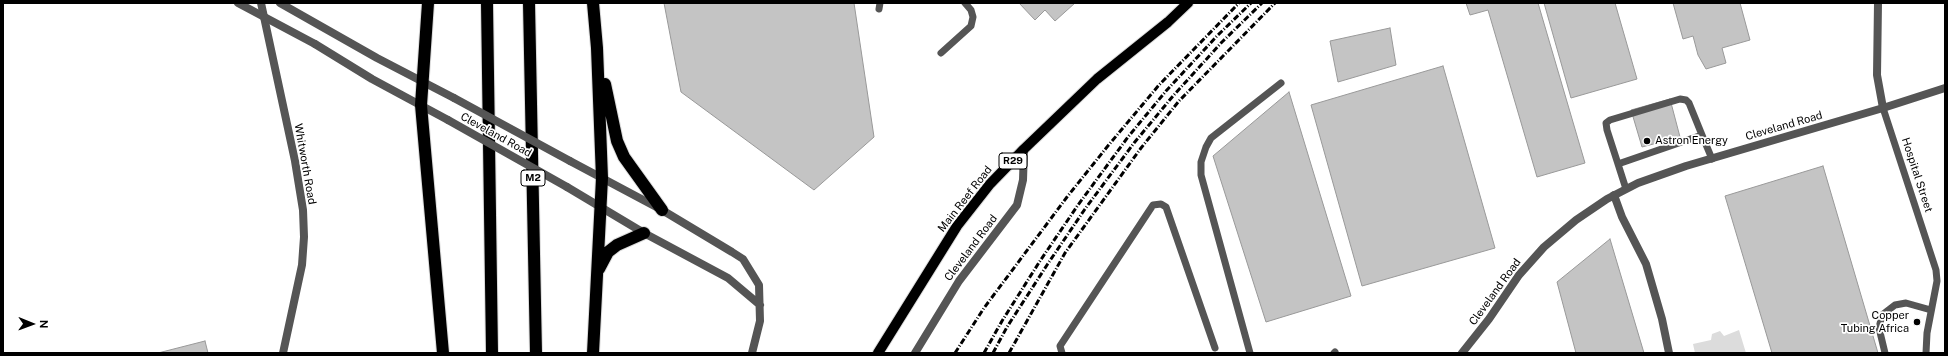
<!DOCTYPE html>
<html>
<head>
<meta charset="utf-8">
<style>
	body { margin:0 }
	#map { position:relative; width:1948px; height:356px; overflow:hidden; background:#fff; font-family:"Public Sans",sans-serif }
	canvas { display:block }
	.frame { position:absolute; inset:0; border:4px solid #000; pointer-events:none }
	.north { position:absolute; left:12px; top:304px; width:40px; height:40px; -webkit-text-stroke:3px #fff; paint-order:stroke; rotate:91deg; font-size:11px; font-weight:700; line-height:16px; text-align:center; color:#000 }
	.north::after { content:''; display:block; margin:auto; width:14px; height:18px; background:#000; clip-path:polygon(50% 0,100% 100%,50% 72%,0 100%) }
</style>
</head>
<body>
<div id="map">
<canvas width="1948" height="356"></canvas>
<div class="frame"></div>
<div class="north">N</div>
</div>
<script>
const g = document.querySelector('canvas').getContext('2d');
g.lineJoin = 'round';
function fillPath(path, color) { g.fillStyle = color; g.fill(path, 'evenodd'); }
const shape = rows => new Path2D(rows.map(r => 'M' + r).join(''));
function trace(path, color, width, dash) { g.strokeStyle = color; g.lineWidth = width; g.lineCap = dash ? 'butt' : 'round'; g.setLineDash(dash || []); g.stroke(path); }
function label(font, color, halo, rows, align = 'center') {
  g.font = font + ' "Public Sans",sans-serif'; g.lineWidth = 3.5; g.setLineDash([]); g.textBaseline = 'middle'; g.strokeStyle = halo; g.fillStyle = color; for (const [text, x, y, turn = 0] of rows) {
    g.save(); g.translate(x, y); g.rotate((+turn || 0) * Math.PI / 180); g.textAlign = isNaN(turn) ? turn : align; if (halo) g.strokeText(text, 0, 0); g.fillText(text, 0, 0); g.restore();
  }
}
const green = shape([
	[1739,330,1746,353,1695,353,1693,344,1711,340,1712,334,1720,331,1724,336]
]);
const building = shape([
	[664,3,854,3,874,137,814,190,681,92,664,3],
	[1019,3,1075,3,1055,21,1045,10,1035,20,1019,3],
	[1466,3,1538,3,1585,163,1537,177,1488,10,1470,15,1466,3],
	[1544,3,1615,3,1637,79,1571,98,1544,3],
	[1673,3,1740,3,1750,40,1722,48,1726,63,1706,69,1698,55,1693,36,1683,39,1673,3],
	[1390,28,1396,65,1338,82,1330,41,1390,28],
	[1443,66,1495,248,1362,286,1311,105,1443,66],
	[1289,92,1351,296,1266,322,1213,156,1289,92],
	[1670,99,1680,137,1642,147,1631,110,1670,99],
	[1823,166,1878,353,1772,353,1725,196,1823,166],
	[1610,239,1644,353,1576,353,1557,282,1610,239],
	[205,341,208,353,158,353,205,341]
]);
const service = shape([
	[879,9,880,3],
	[941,53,971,26,973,17,971,10,965,3],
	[1883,108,1936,270,1937,281,1927,333,1926,353],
	[1618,164,1607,130,1606,123,1610,120,1680,99,1686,100,1689,103,1702,135],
	[1626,189,1618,164,1702,135,1712,159],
	[1062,353,1060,346,1153,205,1161,204,1166,207,1215,348],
	[1250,353,1201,175,1201,162,1206,147,1211,138,1281,83],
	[1334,353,1335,352],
	[1885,353,1879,328,1882,315,1895,305,1906,303,1931,310]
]);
const minor = shape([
	[261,3,295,161,303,210,304,237,302,265,283,353],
	[1878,3,1877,75,1883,108],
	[1614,195,1622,217,1646,264,1662,319,1669,353]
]);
const tertiary = shape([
	[280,3,377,58,454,98],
	[315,44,372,79,448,120],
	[570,161,662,210,732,252,743,259,759,285,760,321,752,353],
	[567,187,644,233,728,278,760,305],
	[915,353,959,281,1017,205,1023,180,1024,149],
	[1462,353,1489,319,1519,275,1544,247,1576,220,1607,199,1638,183,1686,166,1883,108,1945,88]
]);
const primary = shape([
	[878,353,957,226,990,184,1024,149,1097,79,1168,22,1188,3]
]);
const motorway = shape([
	[428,3,421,105,443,353],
	[487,3,492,353],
	[529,3,536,353],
	[593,3,597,48,602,178,593,353],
	[605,84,617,141,624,157,662,210],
	[599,269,608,252,617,245,644,233]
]);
const rail = shape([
	[955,353,984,308,1067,197,1107,147,1159,85,1239,3],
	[984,353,1002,321,1040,261,1078,205,1128,137,1166,91,1217,36,1251,3],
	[993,353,1007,327,1047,265,1085,209,1134,143,1173,96,1222,42,1262,3],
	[1009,353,1065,253,1141,148,1179,101,1275,3]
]);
const tertiaryBridge = shape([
	[238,3,315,44],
	[454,98,570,161],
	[448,120,567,187]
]);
const markers = [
	[1647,141,4,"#000"],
	[1917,322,4,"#000"]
];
const shields = [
	[1013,161,28],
	[533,178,24]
];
const shieldNames = [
	["R29",1013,161],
	["M2",533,178]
];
const streetNames = [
	["Cleveland Road",1784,126,-16],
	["Cleveland Road",496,135,29],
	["Whitworth Road",305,164,80],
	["Hospital Street",1917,175,72],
	["Main Reef Road",965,199,-52],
	["Cleveland Road",971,248,-53],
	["Cleveland Road",1495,292,-54]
];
const poiNames = [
	["Astron Energy",1655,141],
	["Copper",1909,316,"right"],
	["Tubing Africa",1909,329,"right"]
];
fillPath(green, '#dcdcdc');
fillPath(building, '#c4c4c4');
trace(building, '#999', 1);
trace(primary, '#dbdbdb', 12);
trace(motorway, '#dbdbdb', 14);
trace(service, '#555', 7);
trace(minor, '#555', 8);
trace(tertiary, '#555', 8);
trace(primary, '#000', 10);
trace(motorway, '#000', 12);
trace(rail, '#000', 3, [6, 2, 1, 2]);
trace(tertiaryBridge, '#555', 8);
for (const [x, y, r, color] of markers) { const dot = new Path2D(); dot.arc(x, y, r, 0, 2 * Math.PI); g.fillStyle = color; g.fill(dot); trace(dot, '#fff', 1.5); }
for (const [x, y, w] of shields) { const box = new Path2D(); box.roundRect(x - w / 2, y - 8, w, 16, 3); g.fillStyle = '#fff'; g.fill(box); trace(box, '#000', 1); }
label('bold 10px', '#000', null, shieldNames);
label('11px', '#000', '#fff', streetNames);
label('11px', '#000', '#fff', poiNames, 'left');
</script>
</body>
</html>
